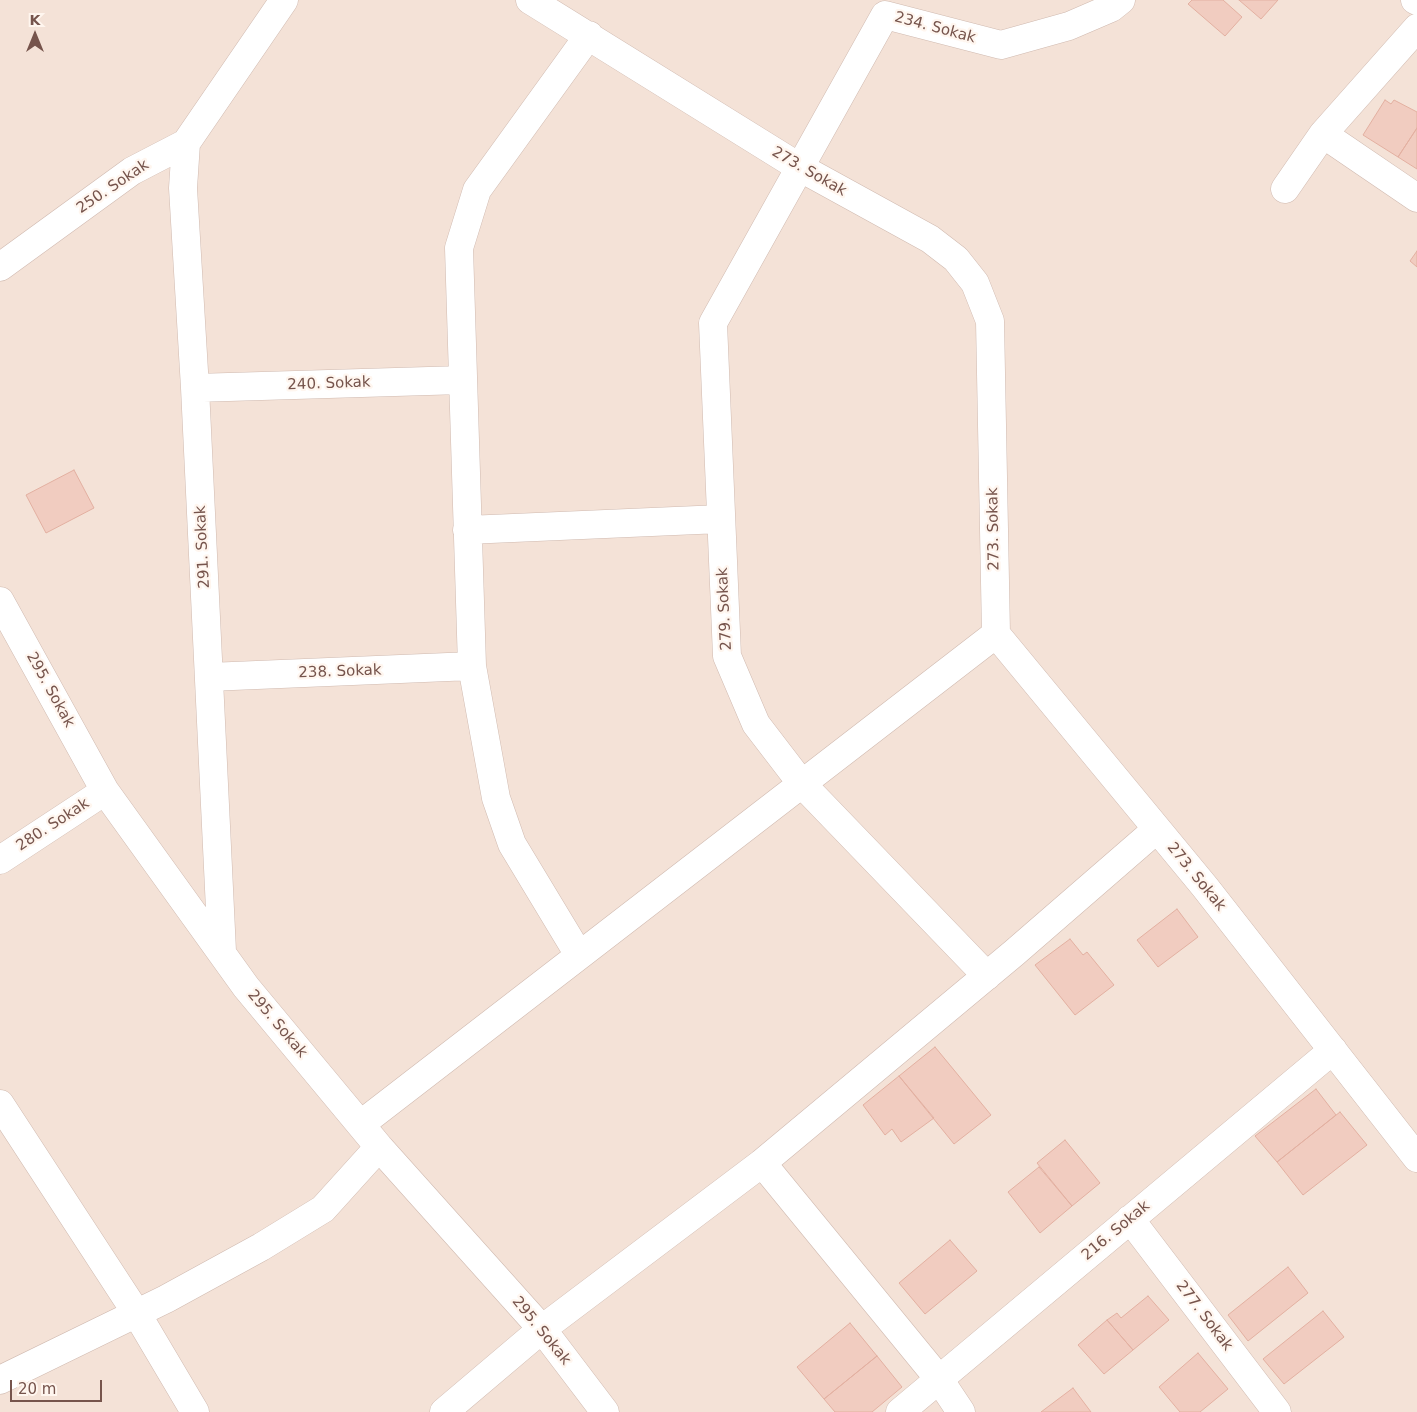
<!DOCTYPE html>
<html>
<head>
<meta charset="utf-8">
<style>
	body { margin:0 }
	#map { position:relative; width:1417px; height:1412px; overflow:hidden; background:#fcf1e8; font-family:"DejaVu Sans",sans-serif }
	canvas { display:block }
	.north { position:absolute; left:10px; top:10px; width:50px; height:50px; -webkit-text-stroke:4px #fff6ef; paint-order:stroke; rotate:0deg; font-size:14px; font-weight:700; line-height:20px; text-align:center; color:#76544c }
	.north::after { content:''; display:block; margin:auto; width:18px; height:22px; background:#76544c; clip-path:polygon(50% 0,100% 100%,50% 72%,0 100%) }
	.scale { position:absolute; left:10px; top:1380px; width:92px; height:22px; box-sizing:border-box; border:2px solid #76544c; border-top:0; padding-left:6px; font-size:15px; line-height:18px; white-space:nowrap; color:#76544c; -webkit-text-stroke:4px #fff6ef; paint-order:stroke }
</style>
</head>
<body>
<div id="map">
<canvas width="1417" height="1412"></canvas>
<div class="north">K</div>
<div class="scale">20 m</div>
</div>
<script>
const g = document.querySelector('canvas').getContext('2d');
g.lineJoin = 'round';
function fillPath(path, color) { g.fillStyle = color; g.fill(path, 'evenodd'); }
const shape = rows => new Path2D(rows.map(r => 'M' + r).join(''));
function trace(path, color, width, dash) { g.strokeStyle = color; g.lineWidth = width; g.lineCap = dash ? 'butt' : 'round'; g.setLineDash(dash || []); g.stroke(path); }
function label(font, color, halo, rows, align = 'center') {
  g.font = font + ' "DejaVu Sans",sans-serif'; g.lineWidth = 4.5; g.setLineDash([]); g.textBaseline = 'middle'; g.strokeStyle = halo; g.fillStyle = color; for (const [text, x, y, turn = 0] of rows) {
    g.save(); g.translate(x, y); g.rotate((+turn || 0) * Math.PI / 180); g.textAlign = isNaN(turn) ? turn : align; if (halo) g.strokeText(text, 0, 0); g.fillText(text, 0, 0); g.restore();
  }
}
const residential = shape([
	[0,0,1417,0,1417,1412,0,1412]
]);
const building = shape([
	[1192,0,1223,0,1242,17,1225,36,1188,4,1192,0],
	[1239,0,1278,0,1261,19,1239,0],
	[1385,100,1391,104,1394,100,1417,112,1417,128,1398,157,1363,135,1385,100],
	[1417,128,1417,169,1398,157,1417,128],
	[1417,251,1417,267,1410,261,1417,251],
	[74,470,94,508,46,533,26,495,74,470],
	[1177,909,1198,937,1158,967,1137,940,1177,909],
	[1070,939,1083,955,1087,952,1114,985,1075,1015,1035,965,1070,939],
	[935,1047,991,1115,954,1144,899,1076,935,1047],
	[899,1076,934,1118,901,1142,892,1129,885,1135,863,1105,899,1076],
	[1316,1089,1336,1115,1277,1162,1255,1136,1316,1089],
	[1340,1112,1367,1145,1303,1195,1277,1162,1340,1112],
	[1065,1140,1100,1183,1072,1206,1037,1163,1065,1140],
	[1039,1167,1072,1206,1040,1233,1008,1192,1039,1167],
	[950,1240,977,1271,925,1314,899,1283,950,1240],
	[1288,1267,1308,1293,1248,1341,1228,1315,1288,1267],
	[1148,1296,1169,1320,1133,1350,1107,1320,1117,1313,1121,1318,1148,1296],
	[1323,1311,1344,1337,1284,1384,1263,1359,1323,1311],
	[1107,1320,1133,1350,1104,1374,1078,1345,1107,1320],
	[850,1323,877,1356,824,1399,797,1367,850,1323],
	[1198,1353,1228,1389,1200,1412,1180,1412,1159,1387,1198,1353],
	[877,1356,902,1387,872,1412,835,1412,824,1399,877,1356],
	[1073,1388,1091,1412,1041,1412,1073,1388]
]);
const minor = shape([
	[530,0,799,167,930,239,956,259,975,283,990,321,996,634,1205,887,1417,1158],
	[1415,0,1417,1],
	[1323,134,1417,198],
	[186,143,183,188,195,388,222,951],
	[1285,189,1323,134,1417,28],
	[0,267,132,171,186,143,284,0],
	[195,388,462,380],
	[467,530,721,519],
	[0,601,105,791,246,987,379,1147,542,1329,605,1412],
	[209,677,472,666],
	[0,860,105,791],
	[579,955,512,844,496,798,472,666,459,248,477,190,589,35],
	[987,976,802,784,756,724,727,656,713,323,885,15,1001,45,1069,26,1111,8,1121,0],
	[0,1104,137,1314,195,1412],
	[361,1124,996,634],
	[1130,1219,1277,1412],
	[0,1380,166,1299,261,1247,323,1209,379,1147],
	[444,1412,542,1329,762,1163],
	[900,1412,1333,1050],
	[961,1412,939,1379,762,1163,1014,953,1157,829]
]);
const streetNames = [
	["234. Sokak",935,28,15],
	["273. Sokak",809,172,30],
	["250. Sokak",113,187,-34],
	["240. Sokak",329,384,-2],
	["273. Sokak",994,529,-91],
	["291. Sokak",203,547,-93],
	["279. Sokak",725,609,-93],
	["238. Sokak",340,672,-2],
	["295. Sokak",50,690,61],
	["280. Sokak",53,825,-33],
	["273. Sokak",1196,877,51],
	["295. Sokak",277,1024,50],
	["216. Sokak",1116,1231,-40],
	["277. Sokak",1204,1316,53],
	["295. Sokak",541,1331,51]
];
fillPath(residential, '#f4e2d7');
fillPath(building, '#f1ccc0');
trace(building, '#e3b0a1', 1);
trace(minor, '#d0bab0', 29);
trace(minor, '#fff', 28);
label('15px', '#76544c', '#fff6ef', streetNames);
</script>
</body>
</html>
